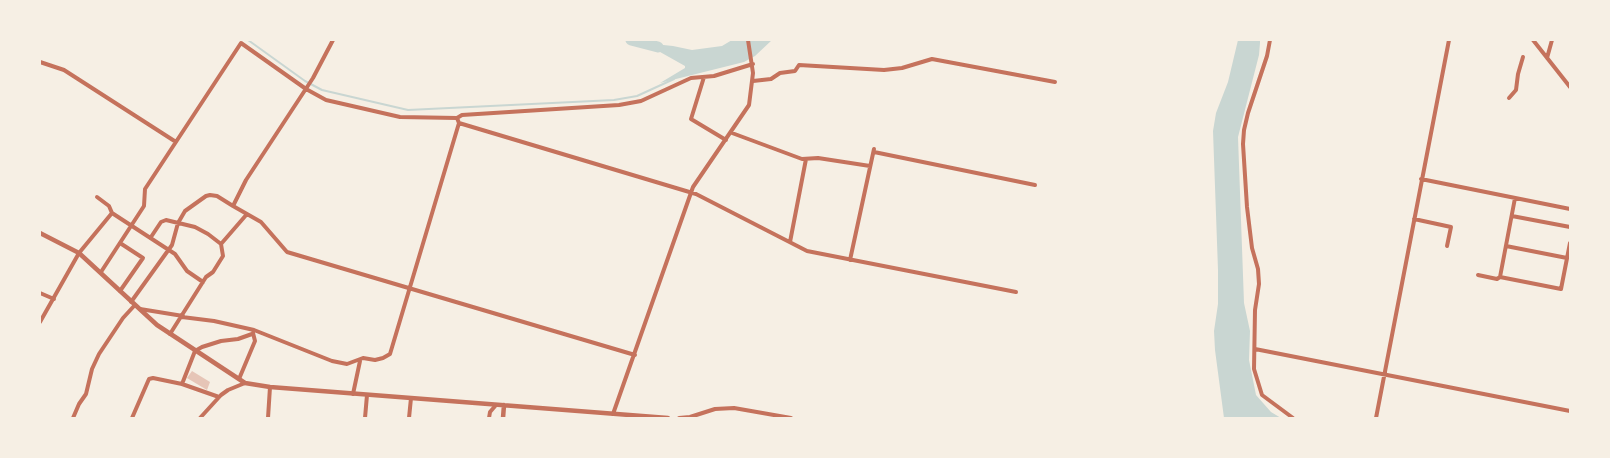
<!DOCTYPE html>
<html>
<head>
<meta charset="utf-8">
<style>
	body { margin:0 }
	#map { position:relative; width:1610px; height:458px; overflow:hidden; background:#f6efe4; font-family:"Source Serif 4",serif }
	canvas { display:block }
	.frame { position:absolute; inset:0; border:41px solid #f6efe4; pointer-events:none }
</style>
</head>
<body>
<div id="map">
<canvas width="1610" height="458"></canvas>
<div class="frame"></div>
</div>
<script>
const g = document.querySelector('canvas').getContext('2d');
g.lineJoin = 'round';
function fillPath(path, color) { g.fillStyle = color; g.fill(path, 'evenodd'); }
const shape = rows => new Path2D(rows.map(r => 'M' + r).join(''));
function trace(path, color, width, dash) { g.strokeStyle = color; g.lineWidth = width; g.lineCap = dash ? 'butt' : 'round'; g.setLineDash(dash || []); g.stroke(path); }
const water = shape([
	[732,40,772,40,755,56,744,62,660,83,685,68,685,66,644,43,673,46,692,50,722,46],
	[1238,40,1260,40,1260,43,1259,55,1238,137,1244,303,1250,331,1249,360,1256,395,1271,412,1281,418,1224,418,1215,350,1214,331,1218,304,1218,270,1213,131,1216,113,1228,82]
]);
const stream = shape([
	[248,40,305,81,322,90,408,110,614,100,637,96,674,79]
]);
const river = shape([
	[631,40,658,47]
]);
const building = shape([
	[192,371,210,382,207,390,187,378]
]);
const minor = shape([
	[333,40,313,78,246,180,233,206,261,222,287,252,635,355],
	[1270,40,1267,56,1248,113,1244,130,1243,144,1247,207,1252,248,1258,269,1259,284,1255,310,1254,369,1262,395,1293,418],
	[1533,40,1570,87],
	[1547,58,1552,40],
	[40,62,64,70,176,142],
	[704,77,691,119,726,140],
	[753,81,771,79,780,73,795,71,799,65,884,70,902,68,932,59,1055,82],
	[1509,98,1516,90,1518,74,1523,57],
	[457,118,462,115,619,105,641,101,691,78,714,76,753,64],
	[732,133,802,159,818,158,870,166],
	[874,152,1035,185],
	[1421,179,1570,209],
	[97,197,109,206,112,213,175,254,187,271,203,282],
	[1515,198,1500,277,1561,289,1570,243],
	[1512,216,1570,227],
	[1414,219,1451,227,1447,246],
	[151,237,161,222,166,220,195,227,208,234,221,244],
	[790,242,806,159],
	[120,243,143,258,120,291],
	[1506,246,1567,258],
	[850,260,874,149],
	[101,272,144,206,145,189,241,43,306,89,326,100,400,117,457,118,459,123,696,194,807,251,1016,292],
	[1478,275,1497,279,1500,277],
	[40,293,54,299],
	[131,302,172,245,178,223,185,211,206,196,210,195,217,196,233,206],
	[140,309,183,316],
	[182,317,214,321,254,330,332,361,347,364,363,358,375,360,383,358,390,354,459,123],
	[40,322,79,253,112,213],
	[170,334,206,277,213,272,223,256,221,244,247,214],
	[1255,349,1570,411],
	[239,379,255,341,253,333],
	[182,384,195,351,202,347,221,341,238,339,252,334],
	[353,394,360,361],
	[613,414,693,187,749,105,753,73,748,40],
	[73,418,79,404,86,394,92,369,99,354,123,318,134,306],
	[132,418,149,379,153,378,182,384,219,397],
	[200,418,221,395,228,390,245,383],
	[268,418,270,387],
	[365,418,367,395],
	[409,418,411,398],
	[489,418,490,412,496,405],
	[679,418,690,417,715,409,734,408,791,418],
	[1376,418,1449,40]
]);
const tertiary = shape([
	[40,233,79,253,157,325,245,383,270,387,668,418],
	[503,418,504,405]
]);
fillPath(water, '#c9d6d2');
trace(stream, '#c9d6d2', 2);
trace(river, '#c9d6d2', 11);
fillPath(building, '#e6c5b7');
trace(minor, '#c5725c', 4);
trace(tertiary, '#c5725c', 4.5);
</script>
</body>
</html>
